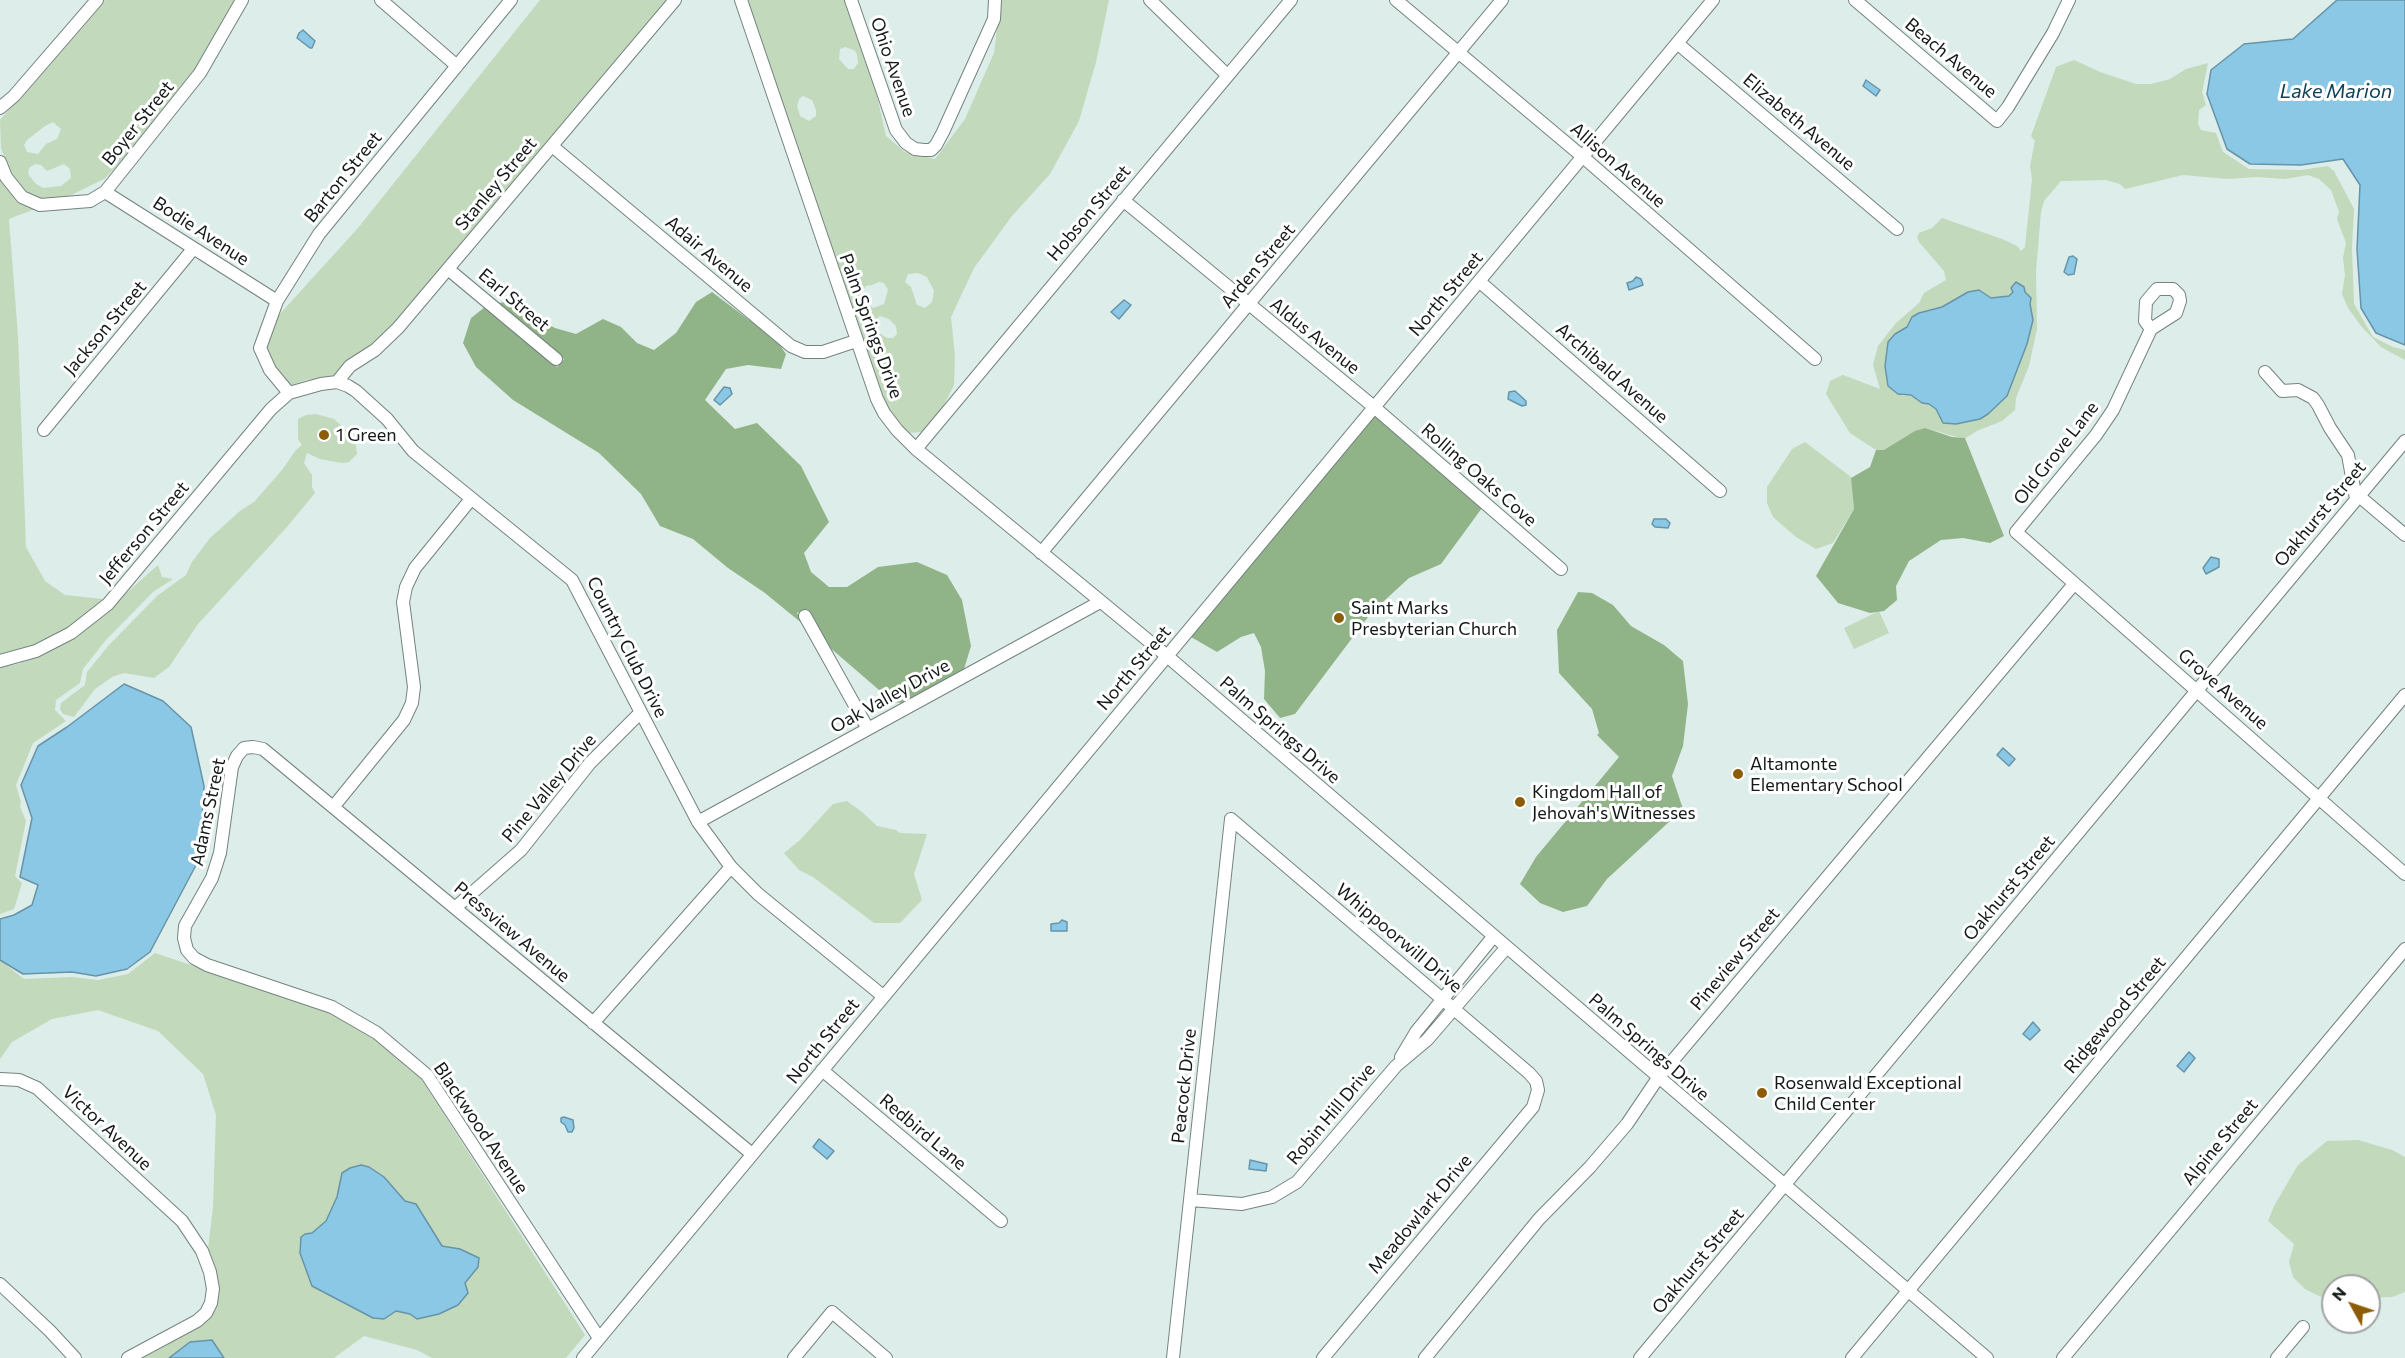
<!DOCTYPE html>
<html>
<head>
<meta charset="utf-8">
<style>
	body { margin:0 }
	#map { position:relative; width:2405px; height:1358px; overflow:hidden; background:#ddedea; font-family:Commissioner,sans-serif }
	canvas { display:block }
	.north { position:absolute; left:2321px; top:1274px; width:60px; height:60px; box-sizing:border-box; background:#fff; border:2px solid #a1a3a3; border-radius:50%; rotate:310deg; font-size:16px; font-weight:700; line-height:24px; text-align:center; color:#131918 }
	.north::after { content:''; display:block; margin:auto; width:21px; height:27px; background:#8d5c07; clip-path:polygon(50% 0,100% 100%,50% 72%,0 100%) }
</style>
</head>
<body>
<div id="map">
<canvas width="2405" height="1358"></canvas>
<div class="north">N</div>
</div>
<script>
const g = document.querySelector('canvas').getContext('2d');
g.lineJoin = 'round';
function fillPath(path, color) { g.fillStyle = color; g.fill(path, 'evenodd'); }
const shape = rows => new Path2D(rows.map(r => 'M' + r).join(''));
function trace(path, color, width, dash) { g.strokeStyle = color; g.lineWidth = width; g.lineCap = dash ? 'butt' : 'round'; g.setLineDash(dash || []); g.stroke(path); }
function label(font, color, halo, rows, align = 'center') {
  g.font = font + ' Commissioner,sans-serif'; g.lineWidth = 6; g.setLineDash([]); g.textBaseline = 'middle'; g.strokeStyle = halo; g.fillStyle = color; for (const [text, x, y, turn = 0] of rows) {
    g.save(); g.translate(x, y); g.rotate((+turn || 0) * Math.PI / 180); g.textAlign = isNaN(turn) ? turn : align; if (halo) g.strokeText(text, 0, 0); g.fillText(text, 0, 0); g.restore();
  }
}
const green = shape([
	[105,0,235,0,195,70,126,157,104,179,63,199,40,199,26,192,11,174,1,148,0,120],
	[53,122,61,129,57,139,46,144,38,154,27,152,24,145,27,140,45,126],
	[35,164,41,165,47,171,64,164,70,169,71,178,61,186,43,188,36,184,28,174,29,168],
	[540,0,667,0,394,324,371,346,346,362,333,377,306,380,290,386,275,367,266,348,278,316,358,228],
	[747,0,845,0,874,83,886,136,905,152,935,159,965,119,994,53,997,29,1000,20,1001,0,1109,0,1096,62,1079,121,1050,174,1012,216,974,268,951,317,955,356,954,385,943,407,922,432,907,433,889,411,883,398],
	[845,47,854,50,857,54,858,63,854,69,848,69,839,59,840,49],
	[803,96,812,100,816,110,816,116,809,121,800,116,797,106,799,99],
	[918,273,927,277,934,291,932,302,925,308,917,305,911,287,905,282,908,274],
	[879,282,884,283,888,290,884,304,873,308,865,302,862,291,866,286,872,285],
	[880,316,889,319,896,326,897,334,893,338,887,338,873,329,873,322],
	[2074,60,2100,72,2136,84,2151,84,2170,79,2186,69,2208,63,2202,92,2206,105,2199,110,2198,124,2201,130,2216,133,2223,152,2249,169,2301,170,2328,166,2334,171,2354,209,2352,248,2354,304,2373,337,2393,347,2405,350,2405,360,2381,347,2361,326,2348,308,2342,294,2345,275,2343,258,2346,243,2337,219,2339,212,2331,190,2319,179,2308,175,2285,179,2257,177,2228,179,2183,175,2125,189,2120,184,2106,180,2061,181,2044,201,2041,212,2036,272,2037,329,2029,366,2016,398,2015,410,2002,421,1977,431,1964,439,1925,428,1884,450,1876,450,1850,433,1826,394,1830,381,1843,375,1880,389,1873,365,1878,346,1896,323,1919,303,1924,293,1946,280,1944,271,1919,242,1917,237,1919,233,1932,228,1942,218,2002,239,2017,246,2021,251,2025,247,2032,179,2030,166,2035,141,2031,136,2056,67],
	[1979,290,1991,298,2009,296,2013,292,2030,304,2033,320,2015,377,2011,385,1980,419,1971,420,1938,415,1936,409,1929,404,1922,403,1911,395,1903,396,1886,379,1888,342,1895,334,1907,327,1912,317,1919,313,1942,307,1968,292],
	[0,178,15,197,15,200,22,205,35,209,9,219,18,336,26,547,45,581,65,595,103,599,68,628,33,645,0,655],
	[316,414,334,419,345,429,355,440,357,454,349,462,342,463,320,459,307,453,304,463,312,475,312,487,315,493,287,527,198,624,169,667,154,678,124,673,112,677,95,689,74,717,63,714,60,709,61,703,85,685,87,672,109,645,157,596,186,575,192,562,210,538,240,511,254,502,282,470,296,450,302,445,298,439,298,419,306,415],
	[1805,442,1851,477,1854,509,1833,543,1816,549,1796,537,1773,517,1767,503,1767,487,1792,449],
	[158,565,162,577,173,579,153,592,105,641,83,669,80,683,56,700,55,710,66,721,33,743,16,785,21,802,20,807,26,821,15,876,22,883,14,909,0,914,0,667,18,664,39,656,74,638,109,612,124,595],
	[1879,611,1889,633,1854,649,1844,628],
	[847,801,862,812,877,826,896,830,900,833,927,834,914,874,922,900,900,923,874,923,813,877,799,870,784,853,800,840,833,804],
	[155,953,330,1012,372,1037,420,1077,585,1335,566,1358,432,1358,417,1350,364,1336,334,1358,141,1358,200,1326,211,1316,217,1304,219,1289,216,1271,208,1249,213,1207,216,1115,203,1074,158,1031,98,1010,52,1019,12,1042,0,1059,0,960,24,979,72,977,98,980,128,974],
	[2358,1140,2392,1150,2405,1157,2405,1292,2392,1297,2369,1298,2369,1286,2333,1286,2333,1290,2326,1291,2321,1297,2305,1289,2293,1277,2289,1262,2294,1244,2268,1221,2274,1206,2298,1165,2327,1141]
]);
const forest = shape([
	[712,292,777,341,786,354,781,369,748,365,726,369,705,400,735,429,757,423,801,466,829,522,804,553,811,572,829,587,847,587,878,567,917,562,947,575,962,600,971,646,964,669,902,703,893,702,828,646,807,609,797,613,804,625,765,593,728,568,693,539,660,526,641,494,599,453,513,400,476,367,463,343,471,318,485,307,557,367,564,359,498,303,507,302,555,328,576,334,603,319,621,327,637,343,654,350,676,333,696,302],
	[1375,416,1482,508,1441,564,1409,578,1371,613,1295,714,1280,718,1264,699,1265,671,1261,647,1254,633,1241,637,1217,652,1191,637],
	[1925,428,1952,437,1965,438,2004,536,1990,543,1963,538,1941,540,1909,561,1896,586,1897,600,1884,611,1870,613,1838,603,1816,576,1854,509,1851,478,1870,467,1876,450,1884,450,1915,431],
	[1578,592,1592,593,1613,605,1631,626,1664,645,1683,661,1688,704,1683,746,1672,776,1683,809,1607,879,1587,906,1563,912,1540,903,1520,884,1536,857,1619,757,1597,735,1599,733,1592,709,1559,673,1557,630]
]);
const water = shape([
	[2337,0,2405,0,2405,345,2376,333,2361,308,2357,249,2360,185,2343,159,2301,165,2250,164,2227,149,2207,94,2211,70,2244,44,2293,39,2337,0],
	[303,30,315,41,312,48,310,48,297,38,299,33,303,30],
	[1866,80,1880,90,1876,96,1863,86,1866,80],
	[2073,256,2077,259,2074,274,2068,275,2064,272,2069,257,2073,256],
	[1636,277,1641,279,1643,285,1629,290,1627,283,1633,281,1636,277],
	[2016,282,2024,287,2025,292,2031,298,2030,304,2033,320,2027,344,2007,396,1988,414,1980,419,1956,424,1943,423,1936,409,1929,404,1922,403,1911,395,1898,394,1888,386,1885,366,1888,342,1895,334,1907,327,1912,317,1919,313,1942,307,1968,292,1979,290,1991,298,2009,296,2013,292,2011,288,2016,282],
	[1124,300,1131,305,1119,319,1111,312,1124,300],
	[724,387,730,388,732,394,720,405,714,400,724,387],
	[1515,391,1526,401,1526,405,1522,406,1508,399,1509,392,1515,391],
	[1654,519,1666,519,1670,523,1668,528,1655,527,1652,524,1654,519],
	[2211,557,2219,559,2219,567,2206,574,2203,568,2211,557],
	[124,684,163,701,191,727,204,786,201,836,195,867,150,952,127,969,96,976,72,972,23,974,0,960,0,919,14,915,32,905,38,885,20,877,32,818,21,785,38,746,67,727,124,684],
	[2003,748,2015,759,2009,766,1997,755,2003,748],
	[1062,920,1067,922,1067,931,1051,931,1051,924,1059,923,1062,920],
	[2033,1022,2040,1030,2030,1040,2023,1034,2033,1022],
	[2189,1052,2195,1058,2184,1072,2177,1066,2189,1052],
	[564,1117,573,1120,574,1128,572,1132,568,1132,565,1125,561,1122,561,1118,564,1117],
	[819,1139,834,1151,827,1159,813,1147,819,1139],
	[1250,1160,1267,1164,1266,1171,1249,1169,1250,1160],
	[361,1165,369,1167,384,1177,405,1201,416,1204,442,1246,460,1249,479,1258,478,1267,465,1283,468,1293,458,1305,439,1314,417,1319,410,1314,396,1311,384,1319,373,1318,312,1286,300,1253,301,1237,305,1234,312,1233,326,1221,337,1197,342,1173,350,1168,361,1165],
	[212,1340,224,1358,169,1358,190,1342,212,1340]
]);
const minor = shape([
	[381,0,457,66],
	[741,0,877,399,884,413,897,430,916,449,1167,656,1987,1358],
	[851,0,896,130,906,143,915,149,924,150,931,150,936,145,943,132,994,19,995,0],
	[1150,0,1227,75],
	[1396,0,1583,157,1815,359],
	[1855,0,1997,121,2008,107,2053,33,2069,0],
	[1677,43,1897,229],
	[0,108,14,96,97,0],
	[552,146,791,346,805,352,823,352,856,341],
	[0,162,6,177,22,197,40,205,90,201,105,192,200,73,242,0],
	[105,192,277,301],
	[1123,200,1374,407,1561,569],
	[448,269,556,359],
	[1480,282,1720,491],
	[2151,329,2145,321,2146,302,2157,289,2173,289,2179,295,2180,301,2176,313,2151,329,2113,410,2096,435,2016,532,2405,874],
	[2265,372,2282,391,2298,390,2313,398,2318,405,2330,428,2348,455,2356,499],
	[337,382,350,366,375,350,398,328,675,0],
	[289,393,270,370,260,348,277,301,319,234,511,0],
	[44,430,193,249],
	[916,449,1291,0],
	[2359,496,2405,535],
	[1041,553,1502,0],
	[805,616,868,729],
	[0,661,36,651,71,633,108,604,271,409,289,393,321,384,337,382,348,386,356,391,387,419,413,451,572,580,698,822,731,867,758,894,883,996],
	[334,806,404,720,412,703,414,687,403,602,406,587,415,568,471,499],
	[1231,819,1529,1073,1536,1081,1538,1090,1533,1107,1323,1358],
	[698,822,1100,602],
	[456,907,521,850,590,763,640,713],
	[593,1023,731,867],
	[1401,1057,1416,1032,1493,937],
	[822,1070,1001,1221],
	[0,1079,19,1080,37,1088,182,1221,202,1251,210,1272,213,1289,211,1303,206,1313,197,1321,128,1358],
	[1190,1200,1242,1204,1272,1197,1297,1182,1396,1066,1427,1040,1506,948],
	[0,1284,50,1331,75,1358],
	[599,1338,427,1075,377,1033,332,1007,207,965,194,958,187,950,184,938,185,926,212,878,220,853,232,767,237,756,244,748,253,747,263,749,752,1154],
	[583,1358,1713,0],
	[794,1358,832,1312,886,1358],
	[1173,1358,1231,819],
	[1425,1358,1539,1219,1590,1167,1627,1124,1658,1078,2074,584],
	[1640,1358,2405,441],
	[1852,1358,2405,695],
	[2063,1358,2405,949],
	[2277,1358,2303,1327]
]);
const markers = [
	[324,435,6,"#8d5c07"],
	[1339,618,6,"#8d5c07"],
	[1738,774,6,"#8d5c07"],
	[1520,802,6,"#8d5c07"],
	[1762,1093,6,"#8d5c07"]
];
const streetNames = [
	["Beach Avenue",1951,58,40],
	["Ohio Avenue",893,67,71],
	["Elizabeth Avenue",1799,122,40],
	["Boyer Street",138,123,-51],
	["Allison Avenue",1618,165,41],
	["Barton Street",343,177,-51],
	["Stanley Street",496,184,-50],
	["Hobson Street",1089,213,-50],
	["Bodie Avenue",201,231,33],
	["Adair Avenue",709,254,40],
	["Arden Street",1258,266,-50],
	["North Street",1446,294,-50],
	["Earl Street",514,300,40],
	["Palm Springs Drive",871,326,70],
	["Jackson Street",105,328,-50],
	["Aldus Avenue",1315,336,39],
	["Archibald Avenue",1612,373,41],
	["Old Grove Lane",2056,453,-52],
	["Rolling Oaks Cove",1479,475,41],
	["Oakhurst Street",2320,514,-50],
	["Jefferson Street",144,533,-50],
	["Country Club Drive",627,647,63],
	["North Street",1134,668,-50],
	["Grove Avenue",2223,689,41],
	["Oak Valley Drive",890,696,-29],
	["Palm Springs Drive",1280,730,41],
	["Pine Valley Drive",549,788,-50],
	["Adams Street",208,812,-78],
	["Oakhurst Street",2009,888,-50],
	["Pressview Avenue",512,932,40],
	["Whippoorwill Drive",1399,938,40],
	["Pineview Street",1735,959,-50],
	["Ridgewood Street",2115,1015,-50],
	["North Street",823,1041,-51],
	["Palm Springs Drive",1649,1047,41],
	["Peacock Drive",1184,1086,-84],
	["Robin Hill Drive",1331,1114,-50],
	["Victor Avenue",107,1128,43],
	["Blackwood Avenue",481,1128,56],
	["Redbird Lane",923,1132,40],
	["Alpine Street",2220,1142,-50],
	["Meadowlark Drive",1420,1214,-50],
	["Oakhurst Street",1698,1261,-50]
];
const poiNames = [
	["1 Green",336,435],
	["Saint Marks",1351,608],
	["Presbyterian Church",1351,629],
	["Altamonte",1750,764],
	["Elementary School",1750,785],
	["Kingdom Hall of",1532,792],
	["Jehovah's Witnesses",1532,813],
	["Rosenwald Exceptional",1774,1083],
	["Child Center",1774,1104]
];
const waterNames = [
	["Lake Marion",2336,91]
];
fillPath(green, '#c2d9bc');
fillPath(forest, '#90b487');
fillPath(water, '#8bc8e5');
trace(water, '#6794a8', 1.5);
trace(minor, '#758380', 14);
trace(minor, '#fff', 12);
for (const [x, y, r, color] of markers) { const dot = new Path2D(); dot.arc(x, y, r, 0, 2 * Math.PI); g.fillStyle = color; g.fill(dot); trace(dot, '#fff', 2); }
label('18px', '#131918', '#fff', streetNames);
label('18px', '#131918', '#fff', poiNames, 'left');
label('italic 20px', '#104358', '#fff', waterNames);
</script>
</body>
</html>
